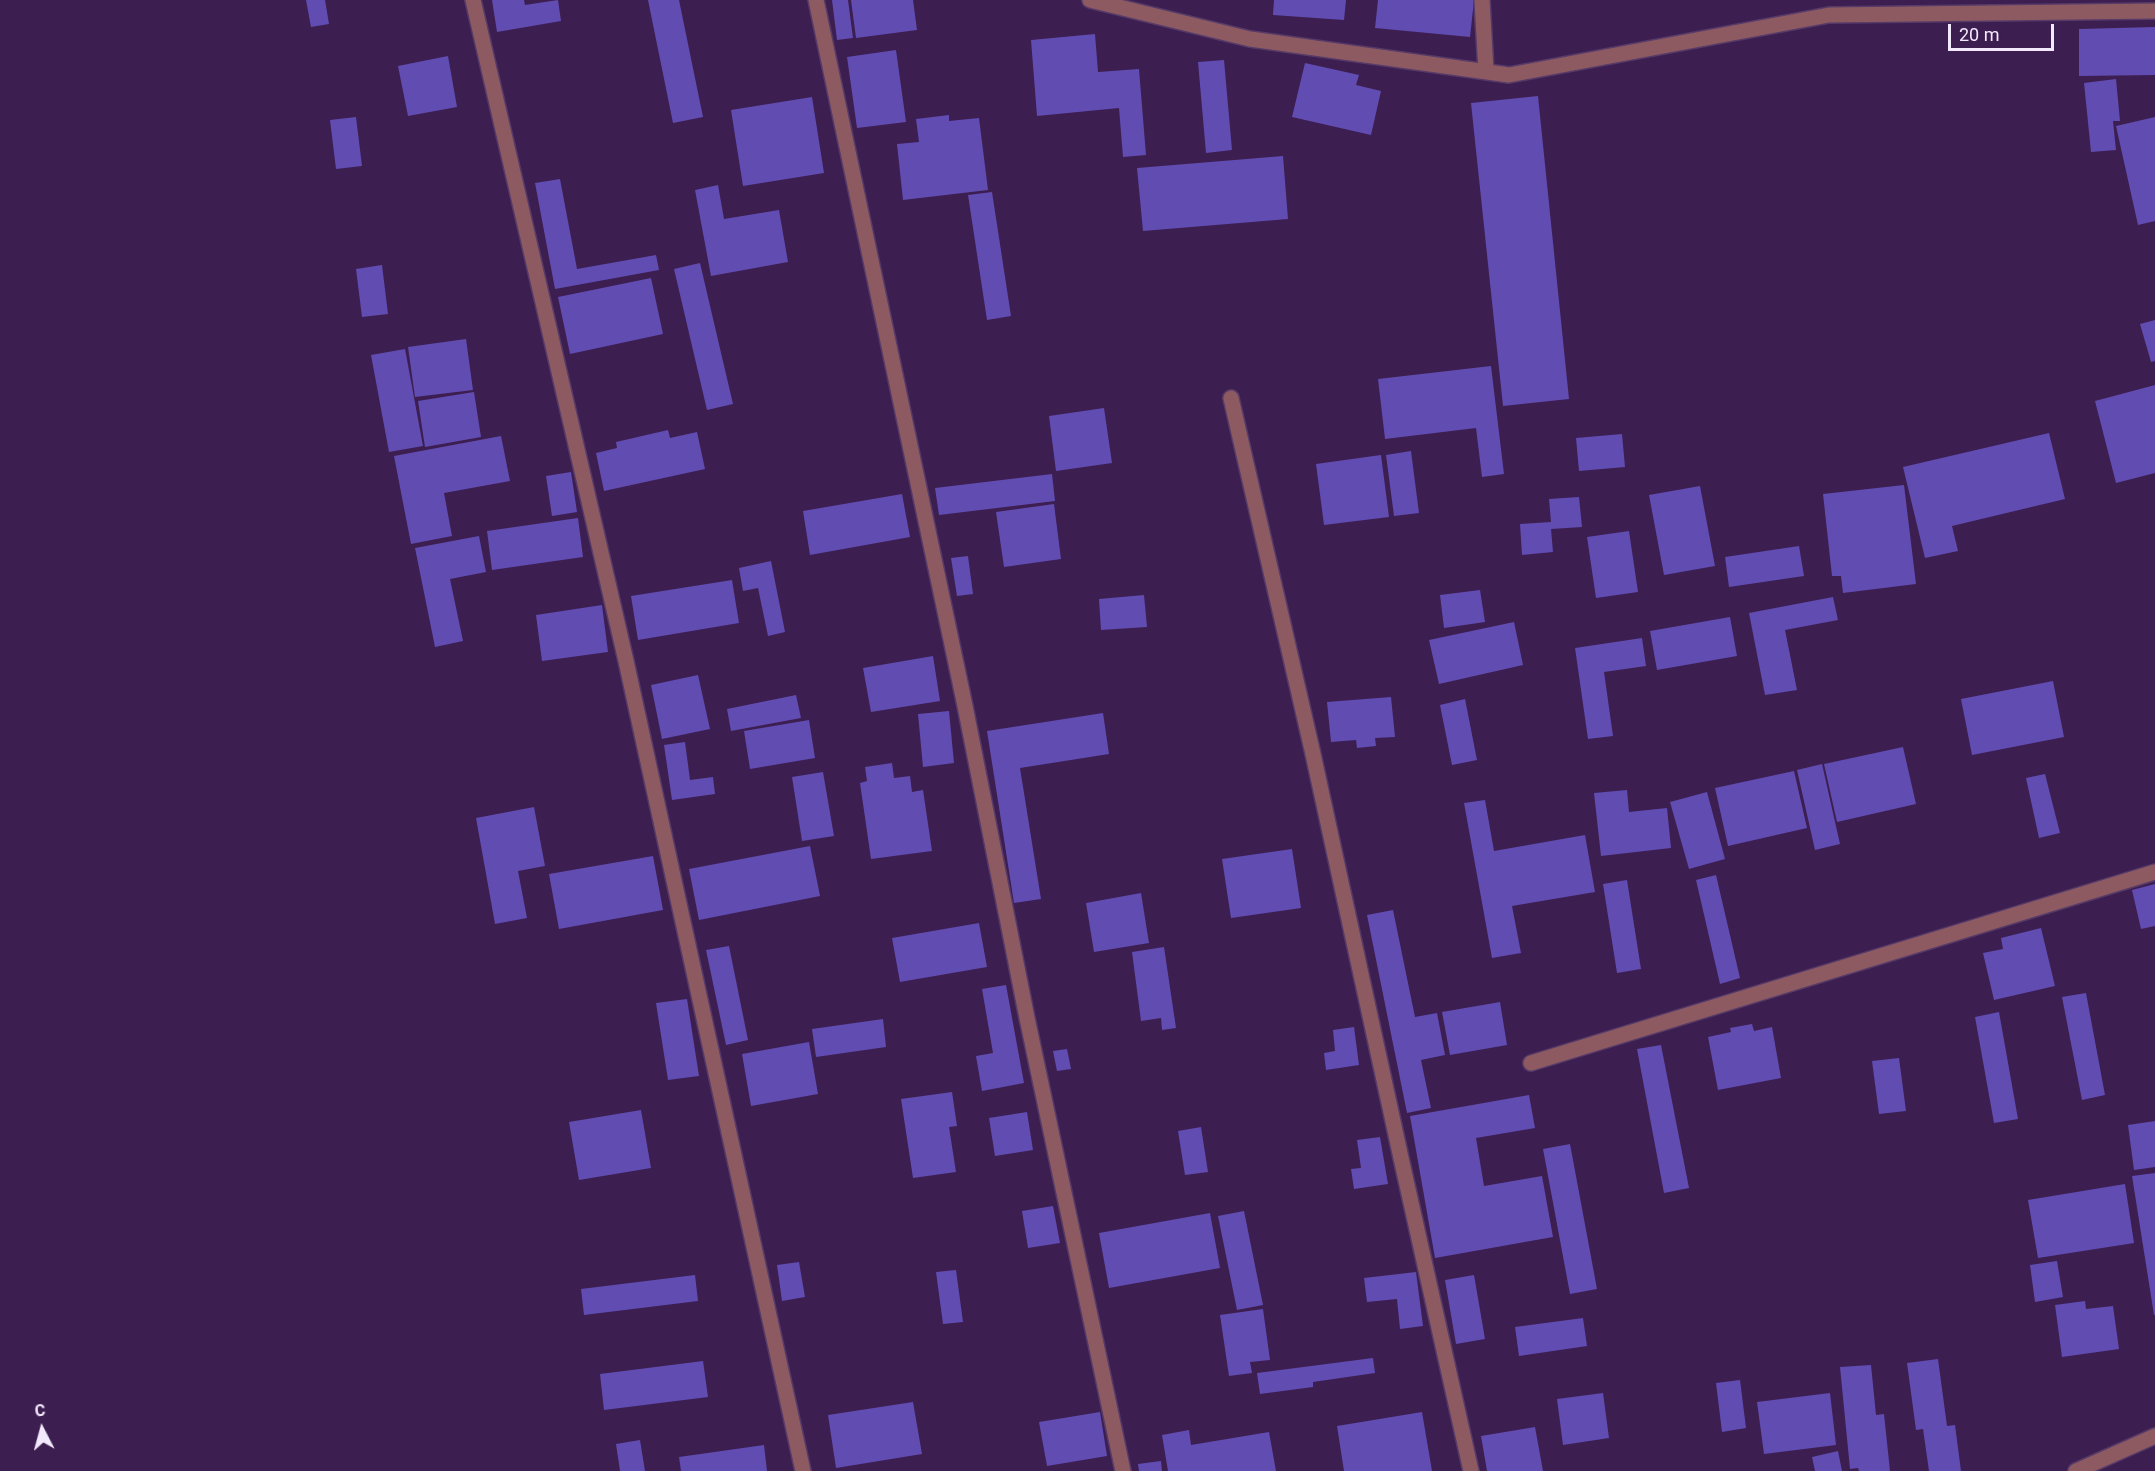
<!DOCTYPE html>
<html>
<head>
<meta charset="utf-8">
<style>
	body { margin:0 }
	#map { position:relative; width:2155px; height:1471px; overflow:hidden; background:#3c1e50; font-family:Roboto,sans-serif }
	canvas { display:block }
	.north { position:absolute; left:12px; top:1399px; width:60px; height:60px; -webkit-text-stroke:4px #3c1e50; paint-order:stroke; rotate:354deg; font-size:16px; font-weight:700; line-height:24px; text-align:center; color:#f3e9fc }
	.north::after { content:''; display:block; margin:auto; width:21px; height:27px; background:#f3e9fc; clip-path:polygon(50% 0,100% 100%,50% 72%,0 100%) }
	.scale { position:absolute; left:1948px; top:24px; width:106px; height:27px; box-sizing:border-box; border:3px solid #f3e9fc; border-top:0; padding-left:8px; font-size:18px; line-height:21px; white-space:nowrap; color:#f3e9fc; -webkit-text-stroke:4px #3c1e50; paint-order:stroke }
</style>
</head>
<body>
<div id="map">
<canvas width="2155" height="1471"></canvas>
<div class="north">С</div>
<div class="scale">20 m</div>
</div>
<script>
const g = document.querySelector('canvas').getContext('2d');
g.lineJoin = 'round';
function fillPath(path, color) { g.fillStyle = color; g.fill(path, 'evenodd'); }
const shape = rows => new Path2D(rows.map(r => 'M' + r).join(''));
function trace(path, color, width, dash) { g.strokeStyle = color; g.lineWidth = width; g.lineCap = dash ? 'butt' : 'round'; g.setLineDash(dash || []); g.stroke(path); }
const building = shape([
	[306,0,325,0,329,24,311,27],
	[492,0,524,0,525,5,558,0,561,21,497,32],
	[648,0,679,0,703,117,673,123],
	[832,0,848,0,853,38,837,40],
	[851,0,913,0,917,30,856,38],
	[1274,0,1346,0,1344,20,1273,15],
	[1378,0,1474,0,1470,37,1375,28],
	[2155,27,2155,75,2079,76,2079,29],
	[1095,34,1098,72,1139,69,1146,155,1123,157,1119,108,1037,116,1031,40],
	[896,50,906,122,857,128,847,57],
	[448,56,457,107,408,116,398,66],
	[1224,60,1232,150,1206,153,1198,62],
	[1305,63,1359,75,1356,85,1381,91,1371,135,1292,117],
	[2116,79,2120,121,2113,121,2116,150,2091,152,2084,83],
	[1538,96,1569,399,1503,406,1471,103],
	[812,97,824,173,743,186,731,110],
	[949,115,949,121,979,118,988,190,903,200,897,144,919,142,916,119],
	[356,117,362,166,336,169,330,120],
	[2155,117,2155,221,2138,225,2116,126],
	[1283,156,1288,219,1143,231,1137,168],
	[560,179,577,269,656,255,659,270,555,289,535,183],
	[718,185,724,219,779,210,788,262,711,276,695,190],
	[992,192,1011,316,987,320,968,195],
	[700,263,733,404,707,410,674,269],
	[382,265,388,314,362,317,356,269],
	[651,278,663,334,570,354,558,297],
	[2155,320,2155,361,2151,362,2140,324],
	[466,339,473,390,415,397,408,347],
	[405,349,423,446,389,452,371,355],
	[1491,366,1504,474,1482,477,1476,428,1385,439,1378,379],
	[2155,385,2155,473,2116,483,2095,401],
	[474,392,481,437,425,447,418,401],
	[1104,408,1112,463,1056,471,1049,416],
	[668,430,670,438,697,432,705,469,604,491,596,453,617,448,616,442],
	[2049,433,2065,499,1952,526,1958,551,1925,558,1903,467],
	[1622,434,1625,467,1579,471,1576,438],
	[501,436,510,481,444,493,452,536,411,544,394,456],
	[1411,451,1419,513,1394,516,1386,455],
	[1381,455,1389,517,1324,525,1316,464],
	[571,472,577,512,552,516,546,476],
	[1052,474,1055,501,939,515,935,488],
	[1904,485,1916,584,1843,593,1841,576,1832,576,1823,494],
	[1700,486,1715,566,1664,575,1649,495],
	[902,494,910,537,810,555,803,511],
	[1579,497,1582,527,1551,529,1553,552,1522,555,1520,524,1551,522,1549,499],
	[1054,504,1061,559,1004,567,996,512],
	[578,518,583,557,492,570,487,531],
	[1629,531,1638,592,1596,598,1587,537],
	[479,536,486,572,450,579,463,641,435,647,415,548],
	[1799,546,1804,576,1729,587,1725,557],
	[968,556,973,594,957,596,951,558],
	[771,561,785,632,768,636,758,588,743,591,739,568],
	[732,580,739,623,638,640,631,596],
	[1480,590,1485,622,1444,628,1440,595],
	[1144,595,1147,627,1101,630,1099,599],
	[1833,597,1838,620,1785,630,1797,690,1765,695,1749,613],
	[602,605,608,652,542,661,536,615],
	[1730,617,1737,656,1657,670,1650,631],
	[1514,622,1523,665,1439,684,1429,640],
	[1642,638,1646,666,1604,672,1613,736,1588,739,1575,648],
	[933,656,940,701,871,712,863,668],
	[698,675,710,729,662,739,651,685],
	[2053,681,2064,737,1972,755,1961,699],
	[796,695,801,718,731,731,727,709],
	[1391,697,1395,737,1375,738,1376,746,1357,748,1356,740,1331,742,1327,702],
	[1465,699,1477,760,1452,765,1440,705],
	[949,711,954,763,923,767,918,714],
	[1103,713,1109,754,1020,768,1041,899,1014,903,987,731],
	[809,720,815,758,750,769,744,731],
	[685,742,690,780,713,777,715,794,672,800,664,745],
	[1903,747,1916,804,1837,822,1824,764],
	[892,763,894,778,910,776,912,792,923,790,932,851,871,859,860,783,867,781,865,767],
	[1822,764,1840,844,1815,850,1797,770],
	[1794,771,1807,828,1728,846,1715,788],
	[823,772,834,836,802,841,792,777],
	[2045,774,2060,833,2039,838,2026,778],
	[1627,790,1629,812,1667,808,1671,848,1601,856,1594,793],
	[1707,792,1725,859,1689,869,1670,802],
	[1485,800,1494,851,1585,835,1595,892,1512,906,1521,953,1492,958,1464,803],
	[534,807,545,866,518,871,527,918,495,924,476,818],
	[810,846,820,896,699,920,689,869],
	[1292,849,1301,908,1231,918,1222,859],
	[653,856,663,910,559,929,549,874],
	[1716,875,1740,978,1720,984,1696,880],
	[1627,880,1641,969,1617,973,1603,884],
	[2155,884,2155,926,2141,929,2132,890],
	[1141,893,1149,943,1094,952,1086,903],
	[1393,910,1415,1017,1437,1013,1445,1055,1421,1060,1431,1108,1407,1113,1367,915],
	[979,923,987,967,900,982,892,938],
	[2041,928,2055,986,1994,1000,1983,953,2003,949,2001,938],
	[729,946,748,1040,726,1045,706,950],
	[1164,947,1176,1028,1162,1030,1161,1018,1141,1021,1132,952],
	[1006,985,1024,1083,982,1091,976,1056,993,1053,982,989],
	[2086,993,2105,1095,2082,1100,2062,997],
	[687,999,699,1076,668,1080,656,1003],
	[1500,1002,1507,1045,1450,1055,1442,1012],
	[1999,1012,2018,1119,1994,1123,1975,1017],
	[883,1019,886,1047,816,1057,812,1029],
	[1752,1024,1754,1031,1772,1027,1781,1078,1718,1090,1708,1037,1731,1032,1730,1028],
	[1354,1027,1359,1065,1326,1070,1324,1053,1335,1051,1333,1030],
	[809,1042,818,1094,751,1106,742,1054],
	[1661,1045,1689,1188,1664,1193,1637,1049],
	[1067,1049,1071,1069,1057,1071,1053,1051],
	[1899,1058,1906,1111,1879,1114,1872,1061],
	[952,1092,957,1126,949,1127,956,1172,913,1178,901,1099],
	[1529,1095,1535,1128,1476,1138,1484,1186,1542,1176,1553,1237,1435,1258,1410,1116],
	[641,1110,651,1168,579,1180,569,1122],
	[1027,1112,1033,1150,995,1156,989,1118],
	[2155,1121,2155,1167,2134,1170,2128,1125],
	[1201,1127,1208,1172,1185,1175,1178,1131],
	[1380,1137,1388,1184,1354,1189,1351,1169,1361,1168,1357,1140],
	[1570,1144,1597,1289,1570,1294,1543,1149],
	[2155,1173,2155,1315,2154,1315,2132,1176],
	[2125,1184,2134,1243,2038,1258,2028,1200],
	[1053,1206,1060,1243,1028,1248,1022,1211],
	[1244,1211,1263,1305,1237,1310,1218,1216],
	[1210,1213,1220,1268,1109,1288,1099,1233],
	[2057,1261,2063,1297,2035,1302,2030,1265],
	[799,1262,805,1297,782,1301,777,1265],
	[956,1270,963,1322,943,1324,936,1272],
	[1416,1272,1423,1326,1400,1329,1397,1299,1367,1302,1364,1278],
	[695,1275,698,1301,584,1315,581,1289],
	[1474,1275,1485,1339,1456,1344,1445,1280],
	[2085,1301,2086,1309,2113,1306,2119,1349,2062,1357,2055,1305],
	[1263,1309,1270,1360,1250,1362,1252,1373,1229,1376,1220,1315],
	[1583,1318,1587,1346,1519,1356,1515,1327],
	[1373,1358,1375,1373,1313,1382,1313,1387,1260,1394,1257,1373],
	[1938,1359,1947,1426,1955,1425,1961,1471,1929,1471,1923,1429,1916,1430,1907,1363],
	[703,1361,708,1397,604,1410,600,1374],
	[1871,1365,1876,1415,1884,1414,1890,1471,1859,1471,1858,1468,1850,1469,1840,1367],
	[1740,1380,1746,1428,1722,1432,1716,1383],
	[1603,1393,1609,1438,1563,1445,1557,1399],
	[1830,1393,1836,1445,1764,1454,1757,1402],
	[913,1402,922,1454,836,1468,828,1415],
	[1100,1412,1107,1456,1047,1466,1039,1422],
	[1422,1412,1432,1471,1344,1471,1337,1426],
	[1535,1427,1543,1471,1487,1471,1481,1436],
	[1189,1430,1191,1445,1269,1432,1276,1471,1168,1471,1162,1435],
	[640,1440,645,1471,620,1471,616,1444],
	[764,1445,767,1471,681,1471,679,1457],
	[1838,1451,1842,1471,1815,1471,1812,1457],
	[1161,1461,1162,1471,1139,1471,1138,1464]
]);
const minor = shape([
	[473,0,626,661,803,1471],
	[816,0,965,706,1027,1018,1123,1471],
	[1090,0,1250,39,1509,75,1829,15,2155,11],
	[1482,0,1486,71],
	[1231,398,1313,754,1401,1158,1471,1471],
	[1531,1063,2155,872],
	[2076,1471,2155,1436]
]);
fillPath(building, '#614cb2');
trace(minor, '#563a68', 18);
trace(minor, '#8e5a62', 15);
</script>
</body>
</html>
